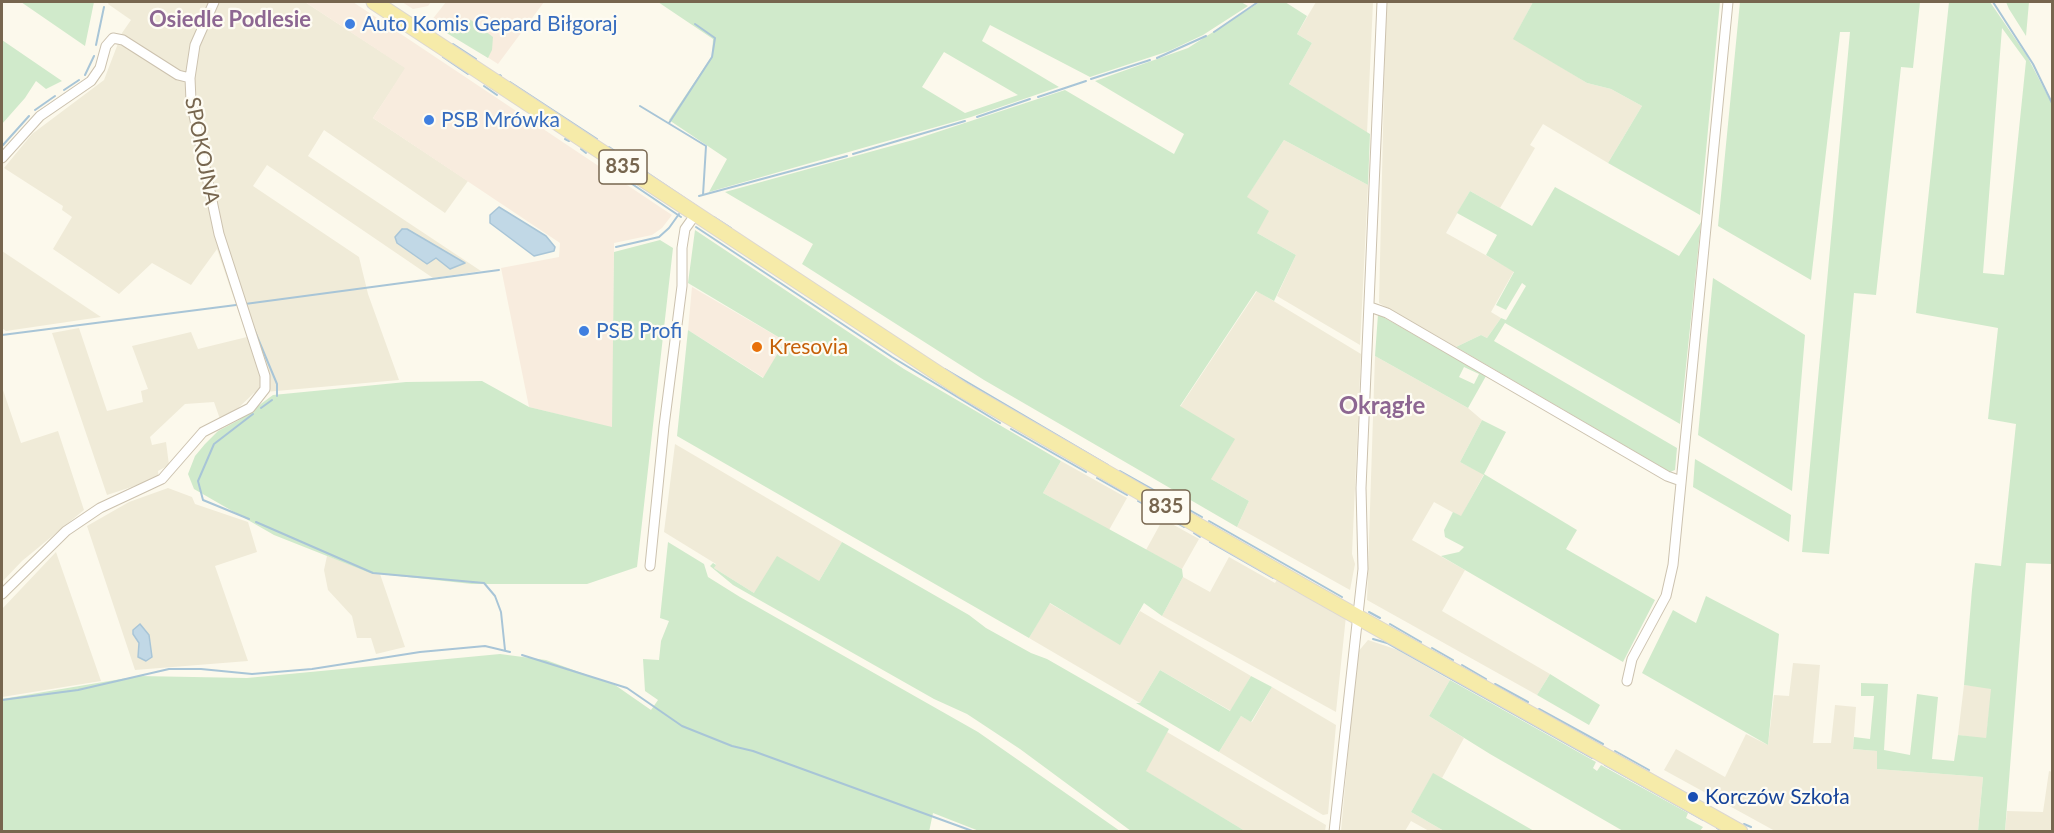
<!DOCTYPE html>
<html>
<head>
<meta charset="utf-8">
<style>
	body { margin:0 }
	#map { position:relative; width:2054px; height:833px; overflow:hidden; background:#fcf9ec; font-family:Lato,sans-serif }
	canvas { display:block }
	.frame { position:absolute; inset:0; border:3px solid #77664f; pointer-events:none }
</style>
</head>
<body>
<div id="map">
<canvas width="2054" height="833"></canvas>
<div class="frame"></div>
</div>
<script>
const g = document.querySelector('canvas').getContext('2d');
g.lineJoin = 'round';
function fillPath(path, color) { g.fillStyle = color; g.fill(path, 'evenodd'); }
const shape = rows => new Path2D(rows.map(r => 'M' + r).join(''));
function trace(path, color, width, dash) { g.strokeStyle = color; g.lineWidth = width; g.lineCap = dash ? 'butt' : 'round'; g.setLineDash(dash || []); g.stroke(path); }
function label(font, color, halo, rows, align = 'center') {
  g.font = font + ' Lato,sans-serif'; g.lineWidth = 4.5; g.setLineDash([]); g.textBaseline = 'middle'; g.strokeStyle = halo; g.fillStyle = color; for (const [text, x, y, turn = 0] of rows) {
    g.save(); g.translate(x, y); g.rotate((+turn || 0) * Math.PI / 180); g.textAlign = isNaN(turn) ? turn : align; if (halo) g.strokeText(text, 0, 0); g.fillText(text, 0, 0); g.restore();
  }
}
const residential = shape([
	[109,2,305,2,406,68,373,118,468,181,445,213,324,130,308,156,481,271,433,278,267,165,253,186,359,257,368,294,399,380,254,393,234,412,220,419,214,402,185,404,150,437,152,445,166,442,169,465,158,471,159,478,107,495,52,333,79,328,107,411,143,402,141,391,148,389,132,346,191,332,198,349,247,337,217,249,191,285,152,263,119,294,53,249,72,217,62,210,63,206,4,168,32,134,104,80,122,33,131,20,108,4],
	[1316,2,1373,2,1367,133,1289,84,1312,43,1297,34],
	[1386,2,1533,2,1514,38,1587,83,1611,89,1642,106,1608,163,1543,124,1530,145,1535,148,1500,208,1470,191,1446,233,1514,271,1491,312,1501,318,1487,338,1481,335,1456,347,1379,303],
	[1284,140,1368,185,1360,345,1277,296,1296,255,1257,233,1246,198],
	[2,251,101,317,6,331,2,328],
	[1257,291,1361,354,1352,554,1355,564,1350,590,1237,527,1249,501,1211,479,1180,407],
	[1375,356,1468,408,1482,420,1460,462,1484,474,1461,517,1434,502,1412,540,1465,570,1442,611,1550,674,1537,695,1367,600],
	[2,387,21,443,58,431,84,510,22,561,2,582],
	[675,444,842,542,819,581,754,593,714,568,716,564,664,532],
	[1061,461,1127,498,1109,530,1043,493],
	[168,488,192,497,195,504,248,522,257,552,215,566,248,661,135,670,87,526,129,502],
	[1163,519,1199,539,1182,569,1146,550],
	[56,552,101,681,2,697,2,609],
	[327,556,380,574,405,647,376,654,371,638,357,638,352,616,328,590,324,570],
	[1229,557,1275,583,1278,578,1346,616,1336,712,1162,616,1183,577,1210,592],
	[1049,603,1120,644,1140,611,1251,676,1231,711,1160,670,1140,703,1029,638],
	[1368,640,1398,650,1450,680,1429,716,1464,738,1442,778,1433,774,1411,812,1444,831,1429,831,1411,821,1405,831,1341,831,1357,653],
	[1793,663,1820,665,1813,743,1831,743,1835,705,1856,707,1853,749,1878,751,1877,769,1983,777,1978,831,1775,831,1664,770,1676,749,1725,777,1746,734,1768,745,1774,695,1789,696],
	[1964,685,1992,688,1986,739,1958,735],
	[1272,687,1336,725,1328,814,1323,815,1219,752,1241,716,1252,722],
	[1167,732,1326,825,1325,831,1245,831,1145,771],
	[2049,771,2052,772,2052,831,2005,832,2007,811,2043,812]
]);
const commercial = shape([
	[305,2,353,2,672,215,662,228,652,235,614,243,613,428,529,407,501,268,559,257,560,243,373,118,405,68],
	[402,2,431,2,428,6,413,9],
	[446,2,544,2,498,64,431,21],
	[692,287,785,341,764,378,688,330]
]);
const green = shape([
	[21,2,94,2,85,46],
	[658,2,1241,2,1248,6,1203,35,1169,51,1090,77,990,25,982,41,1059,87,971,117,709,192,727,159,669,120,712,56,713,39],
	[944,52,1018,95,965,113,922,87],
	[1260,2,1285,2,1307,16,1297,34,1312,43,1289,84,1370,134,1368,185,1284,140,1247,197,1269,211,1257,233,1296,255,1274,301,1256,291,1180,406,1235,439,1211,479,1249,501,1237,527,984,380,802,264,813,244,725,192,913,140,1065,90,1174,154,1184,134,1095,81,1188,48],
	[1533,2,1720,2,1700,215,1608,163,1642,106,1611,89,1587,83,1513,39],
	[1740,2,1920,2,1913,68,1901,67,1876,295,1854,293,1829,554,1802,552,1850,32,1840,32,1811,280,1718,226],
	[1949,2,1990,2,2027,56,2052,104,2052,564,2026,563,2005,831,1978,831,1983,777,1877,769,1877,751,1853,749,1854,737,1870,739,1874,696,1861,696,1861,683,1888,684,1884,750,1910,755,1917,694,1938,697,1932,759,1954,761,1958,735,1986,738,1991,689,1964,685,1972,590,1975,563,2001,566,2016,424,1988,419,1998,328,1916,313],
	[2002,28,2026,61,2004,275,1983,273],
	[2006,2,2029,2,2026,36,2009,9],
	[463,19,471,20,493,37,492,50,488,58,445,32],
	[2,40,62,81,46,89,36,81,25,98,2,124],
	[1555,187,1679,256,1701,222,1680,424,1505,323,1494,341,1677,448,1675,470,1670,472,1456,347,1481,335,1487,338,1501,318,1506,320,1526,286,1522,283,1506,310,1496,305,1514,272,1486,255,1497,235,1457,213,1470,191,1532,226],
	[695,230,904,369,1061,461,1043,493,1182,569,1183,577,1162,616,1144,603,1120,645,1050,603,1029,638,677,436,688,330,763,378,785,341,688,283],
	[660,240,673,248,637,567,587,584,472,584,370,573,274,535,194,489,188,474,195,456,205,444,218,431,239,420,273,395,406,382,482,381,529,407,612,427,614,252],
	[1713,278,1805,335,1792,491,1698,435],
	[1378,314,1486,376,1468,408,1375,356],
	[1464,367,1479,374,1474,384,1459,377],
	[1482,420,1506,432,1484,474,1577,530,1566,549,1655,600,1623,662,1441,556,1459,552,1464,547,1445,537,1444,530,1453,512,1461,516,1484,475,1460,462],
	[1695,459,1791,515,1789,542,1693,487],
	[668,542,704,564,708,577,740,597,978,732,1120,831,979,831,933,813,929,832,2,831,2,699,139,676,247,678,500,654,546,660,615,685,651,710,658,700,645,691,643,659,659,660,661,641,669,621,660,618],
	[842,542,969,615,986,628,1031,653,1047,659,1169,729,1146,771,1245,831,1131,831,1020,749,967,714,934,699,733,585,710,566,713,563,716,565,714,568,754,593,777,556,819,581],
	[1706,596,1779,634,1768,745,1642,673,1673,610,1696,623],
	[1160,670,1230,711,1251,676,1272,687,1251,722,1241,716,1219,752,1136,703,1140,703],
	[1550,674,1600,705,1589,725,1537,695],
	[1450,680,1596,762,1593,768,1597,771,1601,765,1688,813,1686,818,1703,827,1700,831,1623,831,1490,754,1429,716],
	[1433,773,1442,778,1534,831,1444,831,1411,812]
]);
const water = shape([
	[499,207,546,236,555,247,554,251,534,256,490,223,490,215,499,207],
	[402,229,407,229,465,263,450,269,436,258,427,264,397,243,395,237,402,229],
	[140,624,149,635,152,657,146,661,138,657,139,643,133,634,133,630,140,624]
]);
const stream = shape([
	[1993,2,2033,64,2052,103],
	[1214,32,1258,2],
	[453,44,476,59],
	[96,45,104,7],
	[443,57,468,74],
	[1157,58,1206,36],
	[85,75,94,56],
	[500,75,501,76],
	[1091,79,1150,60],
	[510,82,597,139],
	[484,86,497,95],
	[64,90,79,80],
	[1038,97,1086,81],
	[640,106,706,146,703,195],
	[35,110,55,96],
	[977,117,1030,99],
	[669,123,712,57,715,38,695,24],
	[565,139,569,141],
	[3,145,29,116],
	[609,147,698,207],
	[581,149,586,153],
	[853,154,965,121],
	[601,163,681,217],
	[699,196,847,156],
	[714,217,731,228],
	[696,227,892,357,1000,423],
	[616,247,659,237,669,228,679,214],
	[245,304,499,270],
	[254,329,277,384,277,396],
	[2,335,236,305],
	[945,369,1108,465],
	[261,408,272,400],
	[1011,429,1086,472],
	[1120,471,1202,517],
	[1097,478,1127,495],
	[1138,501,1184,527],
	[249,519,203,500,198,481,214,444,253,414],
	[1209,521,1342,597],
	[256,522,373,573,484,583,495,596,501,612,505,650],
	[1194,533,1200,537],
	[1210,542,1273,578],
	[1369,612,1380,618],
	[1390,624,1421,642],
	[1373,639,1387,643,1592,758],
	[1432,648,1453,660],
	[522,655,627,688,682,726,732,746,753,751,975,832],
	[1462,665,1486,679],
	[1495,684,1528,702],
	[2,700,78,690,169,669,201,669,252,674,312,669,420,652,485,646,510,652],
	[1539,709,1603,744],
	[1615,751,1649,770],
	[1605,765,1703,820],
	[1744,824,1751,827],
	[1717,828,1723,832]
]);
const street = shape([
	[2,158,40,116,91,81,100,68,106,46,113,38,123,40,178,75,190,78],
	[1370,307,1387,313,1667,476,1681,481],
	[650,566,664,426,682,286,682,248,685,229,695,215],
	[2,594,66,531,100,508,162,479,203,432,250,408,265,389,265,376,219,234,191,101,190,78,195,45,214,2],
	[1627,681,1632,659,1666,596,1673,565,1728,2],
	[1334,832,1363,569,1361,488,1382,2]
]);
const primary = shape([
	[374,2,963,390,1308,589,1740,832]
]);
const markers = [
	[350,24,6,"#3f7fe0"],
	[429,120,6,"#3f7fe0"],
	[584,331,6,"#3f7fe0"],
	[757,347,6,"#e8710a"],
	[1693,797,6,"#1a4fb4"]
];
const shields = [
	[623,167,48],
	[1166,507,48]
];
const shieldNames = [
	["835",623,167],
	["835",1166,507]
];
const shopNames = [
	["Auto Komis Gepard Biłgoraj",362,24],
	["PSB Mrówka",441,120],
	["PSB Profi",596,331]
];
const streetNames = [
	["SPOKOJNA",202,151,79]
];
const foodNames = [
	["Kresovia",769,347]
];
const transitNames = [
	["Korczów Szkoła",1705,797]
];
const neighbourhoodNames = [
	["Osiedle Podlesie",230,20]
];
const quarterNames = [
	["Okrągłe",1382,406]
];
fillPath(residential, '#f0ebd8');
fillPath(commercial, '#f8ecde');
fillPath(green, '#d0eacb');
fillPath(water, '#c1d8e6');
trace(water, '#a8c5d7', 1.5);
trace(stream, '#a8c5d7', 2);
trace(street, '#ccc2af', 11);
trace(primary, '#dcd7d1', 17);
trace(street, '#fff', 9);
trace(primary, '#f6eba9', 15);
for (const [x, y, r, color] of markers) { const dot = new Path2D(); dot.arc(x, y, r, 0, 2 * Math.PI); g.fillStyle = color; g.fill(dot); trace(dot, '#fefcf3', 2); }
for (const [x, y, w] of shields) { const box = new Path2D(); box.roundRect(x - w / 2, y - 17, w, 34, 4.5); g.fillStyle = '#fefcf3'; g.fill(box); trace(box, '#77664f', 1.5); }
label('bold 20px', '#77664f', null, shieldNames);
label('21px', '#366cbe', '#fefcf3', shopNames, 'left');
label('21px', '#77664f', '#fefcf3', streetNames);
label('21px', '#c56008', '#fefcf3', foodNames, 'left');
label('21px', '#164399', '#fefcf3', transitNames, 'left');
label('bold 22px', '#8d6792', '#fefcf3', neighbourhoodNames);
label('bold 24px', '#8d6792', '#fefcf3', quarterNames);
</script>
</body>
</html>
